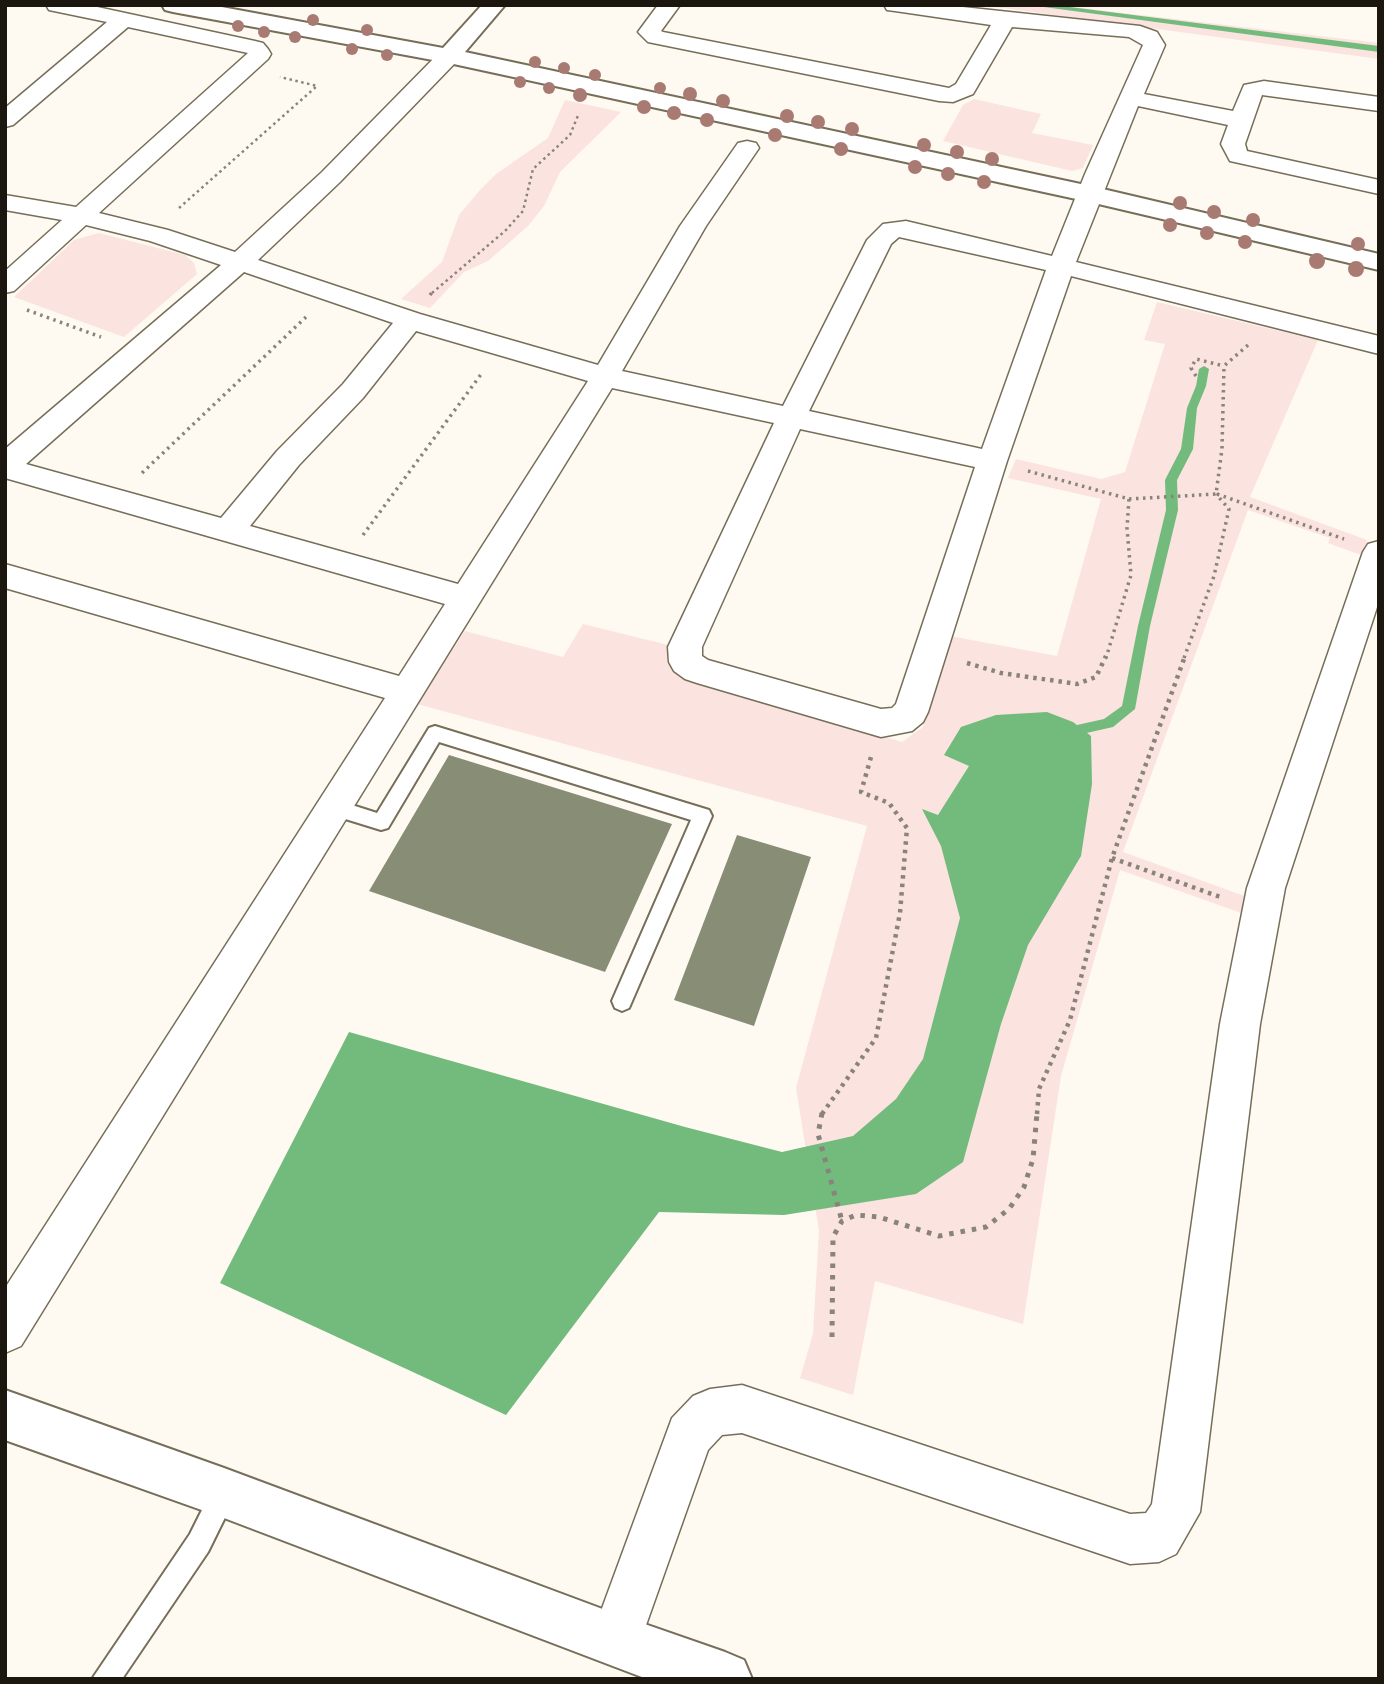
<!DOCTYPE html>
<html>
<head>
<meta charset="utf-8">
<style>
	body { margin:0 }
	#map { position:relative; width:1384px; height:1684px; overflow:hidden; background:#fefaf1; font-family:Manrope,sans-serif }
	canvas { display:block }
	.frame { position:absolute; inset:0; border:7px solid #1b170f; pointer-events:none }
</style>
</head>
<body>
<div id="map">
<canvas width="1384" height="1684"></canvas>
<div class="frame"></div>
</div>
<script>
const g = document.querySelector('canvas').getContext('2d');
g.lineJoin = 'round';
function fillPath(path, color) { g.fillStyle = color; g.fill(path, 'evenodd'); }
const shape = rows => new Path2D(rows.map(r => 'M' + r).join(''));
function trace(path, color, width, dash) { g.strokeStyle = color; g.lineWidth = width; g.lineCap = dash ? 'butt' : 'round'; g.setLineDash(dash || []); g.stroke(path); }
const green = shape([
	[981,5,1056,5,1379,43,1379,59],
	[974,99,1041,114,1032,133,1093,145,1083,168,1072,171,943,141,963,105],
	[565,100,621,112,560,172,544,206,528,226,488,261,464,272,430,308,401,299,442,262,459,215,480,190,496,174,548,138],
	[99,233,185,255,194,263,197,274,124,337,14,297,74,240],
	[1157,302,1318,340,1250,497,1367,540,1361,555,1328,543,1330,538,1248,510,1123,852,1250,898,1247,915,1120,870,1061,1076,1023,1324,875,1281,853,1395,800,1378,813,1334,819,1231,796,1088,867,826,417,704,465,631,563,657,583,624,668,645,667,663,679,674,902,742,923,727,950,636,1057,656,1101,499,1008,478,1016,459,1101,479,1125,472,1165,344,1144,340]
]);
const water = shape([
	[1047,712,1073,722,1091,736,1092,784,1081,856,1028,945,1001,1024,963,1162,916,1194,784,1215,659,1212,506,1415,220,1283,349,1032,685,1127,782,1152,853,1136,896,1099,923,1059,960,918,941,846,922,809,938,815,969,766,944,755,961,727,996,715]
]);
const stream = shape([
	[1029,5,1054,5,1379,46,1379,52,1029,5],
	[1204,366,1209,369,1206,386,1197,408,1193,449,1177,480,1178,510,1150,626,1135,709,1113,727,1082,734,1077,733,1075,729,1077,725,1104,719,1122,706,1138,626,1166,510,1165,480,1181,449,1187,408,1196,386,1199,369,1204,366]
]);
const building = shape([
	[449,755,672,824,605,972,369,891],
	[737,835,811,857,754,1026,674,1000]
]);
const pathFar3 = shape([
	[179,208,317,86,280,77],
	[432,293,505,231,523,211,533,169,570,135,579,113]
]);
const pathFar2 = shape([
	[430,295,433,291],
	[27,310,101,337],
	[1196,376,1191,368,1196,359,1224,366],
	[1028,471,1129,499,1127,528,1131,575,1106,658],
	[142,473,306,317],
	[1217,494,1344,539],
	[1129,499,1216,494,1222,449,1224,366,1248,345],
	[363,535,482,373],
	[1184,658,1214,576,1229,509,1216,494]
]);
const pathFar1 = shape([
	[967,663,1001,673,1077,684,1096,677,1106,656],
	[1112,858,1223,898],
	[822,1114,876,1038,900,913,907,828,889,803,861,792,871,757],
	[1037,1114,1039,1089,1070,1020,1112,858,1185,656]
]);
const path = shape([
	[822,1113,818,1134,842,1221],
	[832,1337,833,1237,842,1221,856,1215,879,1217,939,1236,986,1227,1009,1209,1024,1187,1033,1159,1037,1113]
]);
const service = shape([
	[435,726,709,810,712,816,629,1008,622,1011,615,1008,612,1001,691,820,439,742,388,828,381,830,326,813,324,807,326,801,333,799,377,813,429,728,435,726],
	[224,1480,233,1484,237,1493,208,1552,122,1679,92,1679,190,1534,215,1484,224,1480]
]);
const minor = shape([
	[46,5,88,5,255,41,263,43,268,49,271,54,268,59,99,213,168,230,235,252,322,172,441,51,457,51,460,56,457,61,340,182,258,260,420,314,598,365,680,226,738,143,747,141,756,143,759,148,706,226,622,371,783,406,867,240,883,224,906,221,1052,256,1085,174,1143,45,1129,37,1012,27,973,94,953,102,939,101,648,42,638,32,658,5,680,5,661,31,663,32,949,88,956,84,991,25,895,11,887,10,884,5,944,5,1140,26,1157,32,1165,45,1144,94,1233,111,1244,85,1264,81,1379,97,1379,111,1262,95,1245,144,1247,151,1379,180,1379,194,1230,161,1221,144,1228,125,1138,106,1076,262,1379,336,1379,354,1071,276,1007,461,928,712,923,722,912,731,881,737,697,683,685,679,674,671,669,662,668,647,774,423,612,388,21,1346,5,1353,5,1288,385,698,5,588,5,564,399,676,445,604,5,478,5,449,221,265,150,241,86,225,14,291,5,293,5,271,62,220,5,210,5,195,76,207,248,53,128,27,13,125,5,127,5,108,107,22,49,10,46,5],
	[899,237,1046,270,982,449,809,411,891,244,899,237],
	[244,272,393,323,343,384,277,451,221,518,26,464,244,272],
	[416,331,588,381,458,584,250,526,299,465,363,398,416,331],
	[800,429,975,467,896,704,892,708,881,709,708,660,702,656,702,647,800,429],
	[1379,541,1379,601,1285,888,1260,1024,1200,1512,1176,1554,1159,1562,1130,1564,742,1433,722,1435,708,1450,634,1659,616,1667,598,1659,590,1641,672,1418,693,1396,710,1389,742,1385,1130,1514,1146,1513,1152,1504,1220,1024,1247,888,1363,552,1368,544,1379,541]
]);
const tertiary = shape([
	[162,5,211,5,443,48,482,5,505,5,465,52,1090,186,1379,254,1379,270,1090,202,449,63,173,12,165,10,162,5],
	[5,1390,224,1468,616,1614,725,1652,744,1660,752,1679,647,1679,224,1518,5,1440,5,1390]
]);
const trees = [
	[313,20,6],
	[238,26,6],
	[367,30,6],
	[264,32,6],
	[295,37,6],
	[352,49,6],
	[387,55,6],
	[535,62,6],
	[564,68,6],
	[595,75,6],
	[520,82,6],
	[549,88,6],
	[660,88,6],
	[690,94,7],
	[580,95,7],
	[723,101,7],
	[644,107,7],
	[674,113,7],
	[787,116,7],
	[707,120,7],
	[818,122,7],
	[852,129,7],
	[775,135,7],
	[924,145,7],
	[841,149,7],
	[957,152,7],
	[992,159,7],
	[915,167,7],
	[948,174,7],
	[984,182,7],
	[1180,203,7],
	[1214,212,7],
	[1253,220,7],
	[1170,225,7],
	[1207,233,7],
	[1245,242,7],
	[1358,244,7],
	[1317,261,8],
	[1356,269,8]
];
fillPath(green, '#fbe3df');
fillPath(water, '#73ba7d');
fillPath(stream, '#73ba7d');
fillPath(building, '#888d76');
trace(service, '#766e58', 4);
trace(minor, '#766e58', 3);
trace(tertiary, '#766e58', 4);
trace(pathFar3, '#88847c', 2.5, [2.5, 3.5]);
trace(pathFar2, '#88847c', 3.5, [2.5, 4.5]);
trace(pathFar1, '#88847c', 4.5, [3.5, 5]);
trace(path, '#88847c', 5, [4.5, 7]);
fillPath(service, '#fff');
fillPath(minor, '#fff');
fillPath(tertiary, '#fff');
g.fillStyle = '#a87a71';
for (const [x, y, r] of trees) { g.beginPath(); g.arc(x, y, r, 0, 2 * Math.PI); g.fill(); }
</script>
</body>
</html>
